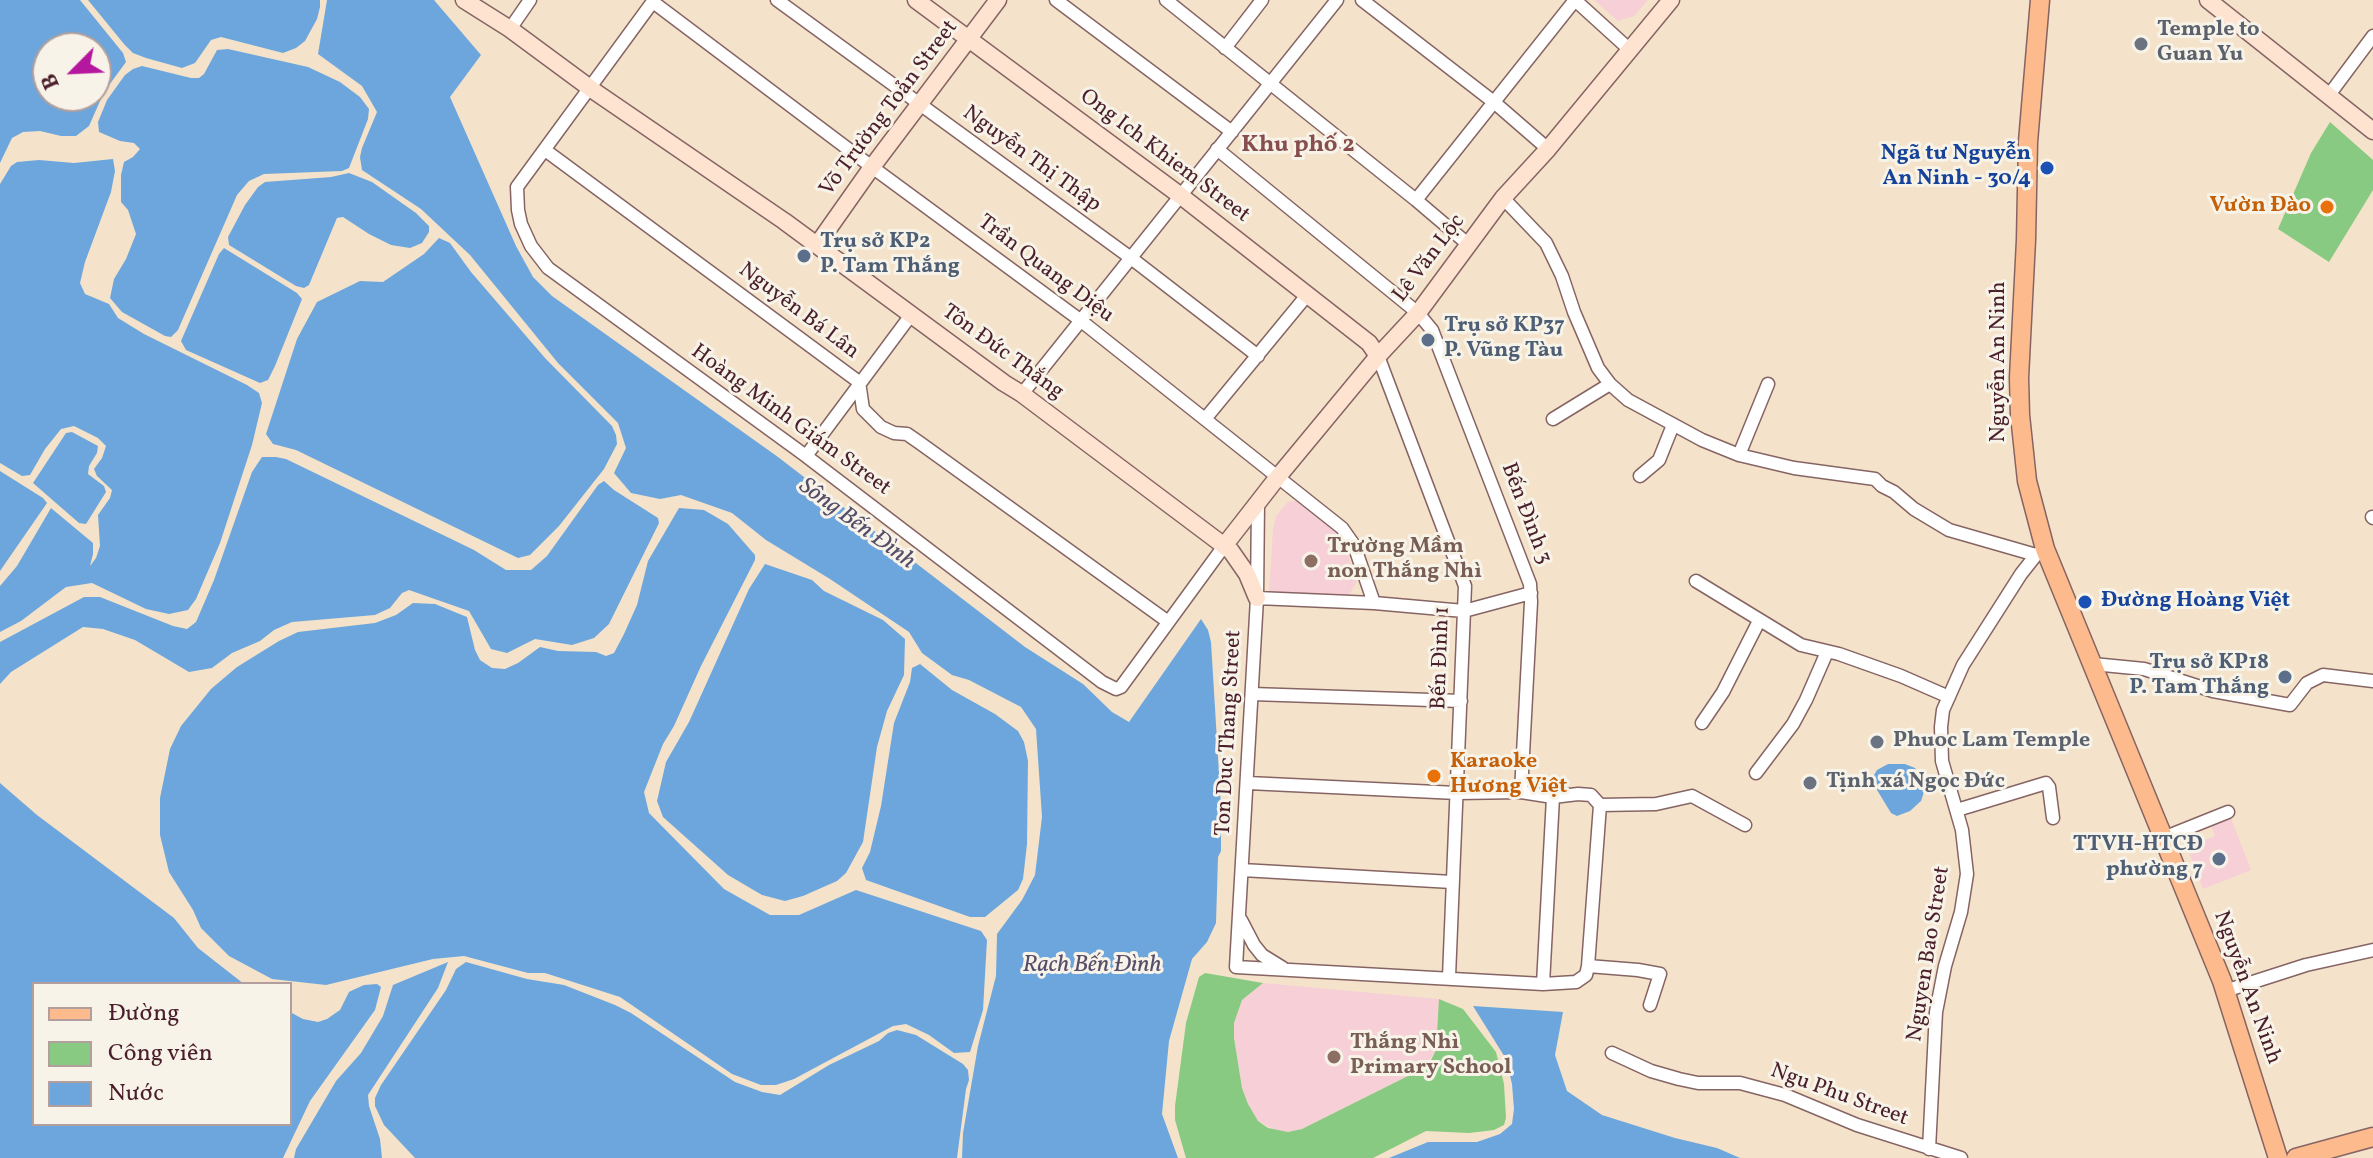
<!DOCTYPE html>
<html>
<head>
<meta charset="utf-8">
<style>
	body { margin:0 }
	#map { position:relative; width:2373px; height:1158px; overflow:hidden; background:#f4e3ca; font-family:Vollkorn,serif }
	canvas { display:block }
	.legend { position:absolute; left:32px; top:982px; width:260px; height:144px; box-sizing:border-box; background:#f7f3e8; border:2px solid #b29e9c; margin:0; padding:10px 14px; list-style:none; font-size:24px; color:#4a1f2b }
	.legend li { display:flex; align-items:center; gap:16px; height:40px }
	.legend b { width:40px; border:2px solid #b29e9c }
	.north { position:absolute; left:32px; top:32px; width:80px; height:80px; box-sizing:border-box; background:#f7f3e8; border:2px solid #b29e9c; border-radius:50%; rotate:246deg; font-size:22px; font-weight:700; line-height:32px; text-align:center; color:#4a1f2b }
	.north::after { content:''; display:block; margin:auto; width:28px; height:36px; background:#b5179e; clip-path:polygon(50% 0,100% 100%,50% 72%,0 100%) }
</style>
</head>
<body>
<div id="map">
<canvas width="2373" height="1158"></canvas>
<ul class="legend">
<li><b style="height:10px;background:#fcba8d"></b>Đường</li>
<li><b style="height:22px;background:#88ca82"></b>Công viên</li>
<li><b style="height:22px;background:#6da6dc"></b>Nước</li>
</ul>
<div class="north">B</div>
</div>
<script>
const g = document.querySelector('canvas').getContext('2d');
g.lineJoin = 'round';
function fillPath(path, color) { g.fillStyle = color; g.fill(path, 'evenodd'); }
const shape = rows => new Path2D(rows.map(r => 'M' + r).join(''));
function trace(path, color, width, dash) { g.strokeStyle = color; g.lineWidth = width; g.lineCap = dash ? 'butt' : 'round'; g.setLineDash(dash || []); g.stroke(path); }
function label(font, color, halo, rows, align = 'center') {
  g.font = font + ' Vollkorn,serif'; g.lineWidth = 6; g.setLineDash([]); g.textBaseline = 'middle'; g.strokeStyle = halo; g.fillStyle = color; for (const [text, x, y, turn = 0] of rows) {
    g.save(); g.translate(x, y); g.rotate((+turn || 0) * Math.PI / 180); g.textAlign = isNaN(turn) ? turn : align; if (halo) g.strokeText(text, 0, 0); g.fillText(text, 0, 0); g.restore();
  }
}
const built = shape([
	[1594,0,1648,0,1634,16,1618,21],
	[1289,501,1297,501,1336,530,1343,540,1357,582,1348,596,1269,593,1273,530,1276,516],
	[2229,813,2251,870,2203,889,2187,847,2215,836,2210,822],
	[1263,983,1439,999,1436,1050,1426,1065,1416,1072,1323,1120,1302,1129,1288,1132,1277,1131,1258,1121,1252,1113,1242,1088,1234,1038,1234,1023,1242,1000]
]);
const green = shape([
	[2330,122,2373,160,2373,190,2329,262,2278,229,2311,153],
	[1205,973,1263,983,1242,1000,1234,1023,1234,1038,1242,1088,1248,1104,1258,1121,1268,1128,1288,1132,1302,1129,1416,1072,1430,1062,1436,1050,1439,999,1463,1009,1496,1052,1504,1084,1506,1118,1504,1125,1494,1130,1469,1133,1426,1131,1373,1158,1186,1158,1175,1120,1175,1106,1186,1023,1199,977]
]);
const water = shape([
	[0,0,80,0,123,53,126,62,104,92,89,126,76,136,61,136,40,131,23,132,12,138,0,163],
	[48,48,96,48,96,96,48,96],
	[88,0,320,0,320,7,317,19,305,41,296,48,283,53,221,37,211,40,195,63,182,68,146,58,133,53,124,44],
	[327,0,434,0,481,55,450,97,516,246,533,277,552,296,778,457,1025,647,1083,684,1112,712,1129,722,1201,619,1208,630,1211,642,1221,807,1221,851,1218,857,1216,923,1207,942,1192,959,1169,1041,1162,1114,1178,1158,962,1158,963,1133,978,1046,996,976,997,934,1022,900,1035,875,1042,817,1036,729,1021,707,969,680,952,675,922,653,909,632,830,579,766,540,732,513,681,495,660,499,631,493,614,473,626,448,618,423,558,363,470,255,421,209,362,170,360,157,362,148,377,112,362,86,318,54],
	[228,49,308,67,340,82,360,97,369,109,368,119,349,168,342,171,264,174,249,181,237,195,178,330,171,337,165,336,122,312,110,298,114,279,126,259,136,234,128,210,121,202,121,175,124,162,133,157,140,149,134,143,120,141,99,132,98,122,107,100,125,75,133,69,142,66,191,78,199,78,204,74,217,50],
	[113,159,115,171,111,192,85,262,80,283,85,294,109,304,118,318,144,334,247,385,259,393,262,403,252,445,220,543,196,599,188,610,169,614,146,609,92,583,66,587,21,621,0,632,0,586,17,566,51,508,93,543,93,554,90,566,96,558,100,546,98,515,110,498,112,490,97,476,94,469,102,458,106,446,98,438,74,426,61,429,45,449,30,475,22,476,0,463,0,184,11,166,17,162,39,160,74,163],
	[349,173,372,182,416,213,429,226,429,232,422,243,410,248,391,245,369,234,343,217,337,218,309,285,304,288,296,286,229,245,228,237,245,205,258,187,265,182,331,177],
	[439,238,450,243,471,272,545,358,612,426,616,435,617,444,604,469,559,526,530,555,518,558,296,450,273,444,266,434,297,339,317,302,360,281,383,282,424,254],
	[224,248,297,293,302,299,275,366,268,380,260,383,186,350,181,341,219,254],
	[72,432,98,446,97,453,89,466,88,474,104,486,106,492,86,524,79,523,33,483,66,433],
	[262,457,276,457,286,459,474,550,506,570,531,570,547,556,598,485,604,481,614,490,658,518,659,523,609,624,594,638,572,645,535,639,507,653,491,649,469,611,409,590,402,593,390,608,375,615,292,622,274,630,260,641,232,653,212,668,189,672,135,640,103,629,83,627,11,672,0,684,0,642,84,597,100,597,173,626,187,629,196,622,214,580,252,472],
	[0,471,43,498,47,503,0,571],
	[679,508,704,510,728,524,755,555,755,560,701,666,674,726,663,744,644,792,649,813,724,889,770,915,799,915,856,890,981,931,987,940,983,1010,970,1052,954,1053,929,1035,906,1024,893,1026,794,1079,776,1085,761,1085,732,1074,620,997,545,973,528,973,464,956,433,959,326,985,272,979,229,956,201,928,193,910,169,872,160,835,160,798,170,749,181,726,211,689,237,667,279,641,298,632,375,623,396,615,413,603,435,604,467,617,475,650,480,660,492,668,505,669,518,663,540,647,558,651,596,652,606,656,614,653,624,634,637,605,648,561],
	[765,564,812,580,824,591,883,620,905,639,904,675,887,711,877,747,863,842,846,873,837,881,803,896,785,901,762,895,728,875,663,817,657,801,666,762,689,722,749,589],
	[920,664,952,690,995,714,1018,731,1024,742,1028,761,1027,844,1023,879,1018,890,985,917,970,917,866,880,862,868,870,852,881,806,894,723,910,682,912,668],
	[1888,764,1905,764,1915,768,1923,783,1924,792,1921,801,1910,811,1897,816,1891,813,1871,780,1877,770],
	[0,783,37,815,174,918,198,948,244,984,34,984,34,1124,290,1124,290,1012,303,1019,318,1022,327,1019,340,1010,349,992,353,990,364,985,377,984,381,987,375,1010,310,1101,283,1158,0,1158],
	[448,962,438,988,368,1095,369,1106,380,1139,382,1158,294,1158,296,1149,336,1081,361,1053,383,1016,393,985],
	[466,962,527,979,564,985,615,1005,631,1013,735,1082,762,1092,780,1095,829,1065,879,1041,888,1033,897,1030,916,1035,963,1064,968,1070,969,1080,966,1089,957,1158,415,1158,384,1125,375,1106,375,1098,381,1085,446,990,456,969],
	[1473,1006,1563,1012,1555,1055,1567,1091,1602,1115,1675,1138,1717,1148,1740,1158,1389,1158,1428,1142,1477,1142,1500,1134,1512,1124,1514,1109,1512,1084,1506,1059]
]);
const street = shape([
	[654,0,517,187,518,210,521,224,531,246,548,268,806,456,1102,682,1116,689,1121,687,1224,546],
	[777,0,1131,258,1258,356],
	[1056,0,1232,132],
	[1166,0,1416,200,1469,245],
	[1362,0,1495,103,1548,149],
	[1575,0,1630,50],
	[653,2,872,167,1080,320,1342,528,1354,545,1374,603],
	[510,29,530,0],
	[1225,48,1262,0],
	[2329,95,2373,36],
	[1217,149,1418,313,1432,330,1530,584,1531,602,1521,792],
	[545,150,859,382,863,409,881,427,894,433,907,434,920,443,1167,621],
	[1503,198,1546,243,1562,276,1574,312,1598,368,1610,384,1628,400,1702,440,1739,455,1794,468,1875,479,1882,486,1894,492,1914,509,1949,530,2036,555,2045,549],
	[1416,200,1575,0],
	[1378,356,1465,586,1449,977],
	[1022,394,1337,0],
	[1205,419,1308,294],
	[1553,419,1610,384],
	[1739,455,1768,384],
	[806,456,911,315],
	[1640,476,1659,460,1673,425],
	[1258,501,1257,598,1236,967,1543,984,1576,982,1586,975,1588,966,1600,805],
	[2372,517,2373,518],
	[1696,581,1801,645,1839,654,1901,676,1949,697],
	[1257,598,1374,603,1464,611,1531,593],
	[2093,664,2144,669,2213,691,2290,705,2307,683,2323,675,2373,681],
	[1252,694,1461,701],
	[1702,723,1723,692,1759,621],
	[1756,773,1793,724,1806,700,1827,652],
	[1248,783,1457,793,1521,792,1553,797,1578,794,1591,795,1600,805],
	[1600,805,1656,804,1692,796,1745,825],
	[1957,810,2046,783,2049,787,2053,818],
	[2163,838,2228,812],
	[1242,870,1452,882],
	[1241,920,1254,945,1262,955,1283,968],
	[1588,966,1638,970,1660,974,1650,1005],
	[1543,984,1553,797],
	[2225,991,2306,965,2373,950],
	[1612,1053,1651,1071,1679,1079,1698,1083,1740,1083,1785,1095,1857,1125,1961,1158],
	[1929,1149,1936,1012,1945,966,1961,912,1967,874,1962,830,1942,761,1941,727,1943,710,1963,665,2021,574,2036,555]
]);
const secondary = shape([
	[464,0,510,29,594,91,784,221,1004,383,1022,394,1231,551,1247,574,1257,598],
	[916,0,1181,196,1369,343,1378,356],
	[2208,0,2373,131],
	[817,245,872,167,998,0],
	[1224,546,1277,478,1378,356,1418,313,1503,198,1548,149,1671,0]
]);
const primary = shape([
	[2040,0,2028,142,2026,240,2019,378,2020,415,2027,481,2045,549,2222,981,2278,1158],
	[2296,1158,2373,1137]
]);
const markers = [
	[2141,44,8,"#6b7280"],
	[2047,168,8,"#1a4fb4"],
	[2327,207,8,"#e8710a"],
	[804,256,8,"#5c6f8a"],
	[1428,340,8,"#5c6f8a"],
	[1311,561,8,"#8d6e63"],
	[2085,602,8,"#1a4fb4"],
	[2285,677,8,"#5c6f8a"],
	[1877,742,8,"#6b7280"],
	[1434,776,8,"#e8710a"],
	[1810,783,8,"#6b7280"],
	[2219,859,8,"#5c6f8a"],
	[1334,1057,8,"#8d6e63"]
];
const worshipNames = [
	["Temple to",2157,31],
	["Guan Yu",2157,56],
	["Phuoc Lam Temple",1893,742],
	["Tịnh xá Ngọc Đức",1826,783]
];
const streetNames = [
	["Võ Trường Toản Street",890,109,-53],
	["Ong Ich Khiem Street",1164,157,37],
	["Nguyễn Thị Thập",1031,160,36],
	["Lê Văn Lộc",1430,259,-53],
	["Trần Quang Diệu",1045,270,37],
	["Nguyễn Bá Lân",798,312,37],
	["Tôn Đức Thắng",1002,353,36],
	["Nguyễn An Ninh",2000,362,-90],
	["Hoàng Minh Giám Street",790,421,36],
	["Bến Đình 3",1525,514,69],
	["Bến Đình 1",1442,658,-88],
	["Ton Duc Thang Street",1230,733,-87],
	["Nguyen Bao Street",1930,954,-81],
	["Nguyễn An Ninh",2246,988,70],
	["Ngu Phu Street",1839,1096,20]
];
const transitNames = [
	["Ngã tư Nguyễn",2031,155],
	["An Ninh - 30/4",2031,180],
	["Đường Hoàng Việt",2101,602,"left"]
];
const foodNames = [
	["Vườn Đào",2311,207],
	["Karaoke",1450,763,"left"],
	["Hương Việt",1450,788,"left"]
];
const serviceNames = [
	["Trụ sở KP2",820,243],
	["P. Tam Thắng",820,268],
	["Trụ sở KP37",1444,327],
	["P. Vũng Tàu",1444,352],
	["Trụ sở KP18",2269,664,"right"],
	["P. Tam Thắng",2269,689,"right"],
	["TTVH-HTCĐ",2203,846,"right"],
	["phường 7",2203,871,"right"]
];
const educationNames = [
	["Trường Mầm",1327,548],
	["non Thắng Nhì",1327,573],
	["Thắng Nhì",1350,1044],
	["Primary School",1350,1069]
];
const neighbourhoodNames = [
	["Khu phố 2",1298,147]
];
const waterNames = [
	["Sông Bến Đình",856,525,36],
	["Rạch Bến Đình",1092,967]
];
fillPath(built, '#f6cfd7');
fillPath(green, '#88ca82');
fillPath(water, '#6da6dc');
trace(street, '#866463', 15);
trace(secondary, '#866463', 19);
trace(primary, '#866463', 21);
trace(street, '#fff', 12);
trace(secondary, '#fee3d1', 16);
trace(primary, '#fcba8d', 18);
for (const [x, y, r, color] of markers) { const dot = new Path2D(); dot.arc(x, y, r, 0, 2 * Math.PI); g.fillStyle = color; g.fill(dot); trace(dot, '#f7f3e8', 3); }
label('bold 22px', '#5b616d', '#f7f3e8', worshipNames, 'left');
label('22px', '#4a1f2b', '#f7f3e8', streetNames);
label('bold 22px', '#164399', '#f7f3e8', transitNames, 'right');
label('bold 22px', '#c56008', '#f7f3e8', foodNames, 'right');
label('bold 22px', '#4e5e75', '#f7f3e8', serviceNames, 'left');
label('bold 22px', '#785e54', '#f7f3e8', educationNames, 'left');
label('bold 24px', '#874e4d', '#f7f3e8', neighbourhoodNames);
label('italic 24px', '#564e69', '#f7f3e8', waterNames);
</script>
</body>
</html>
